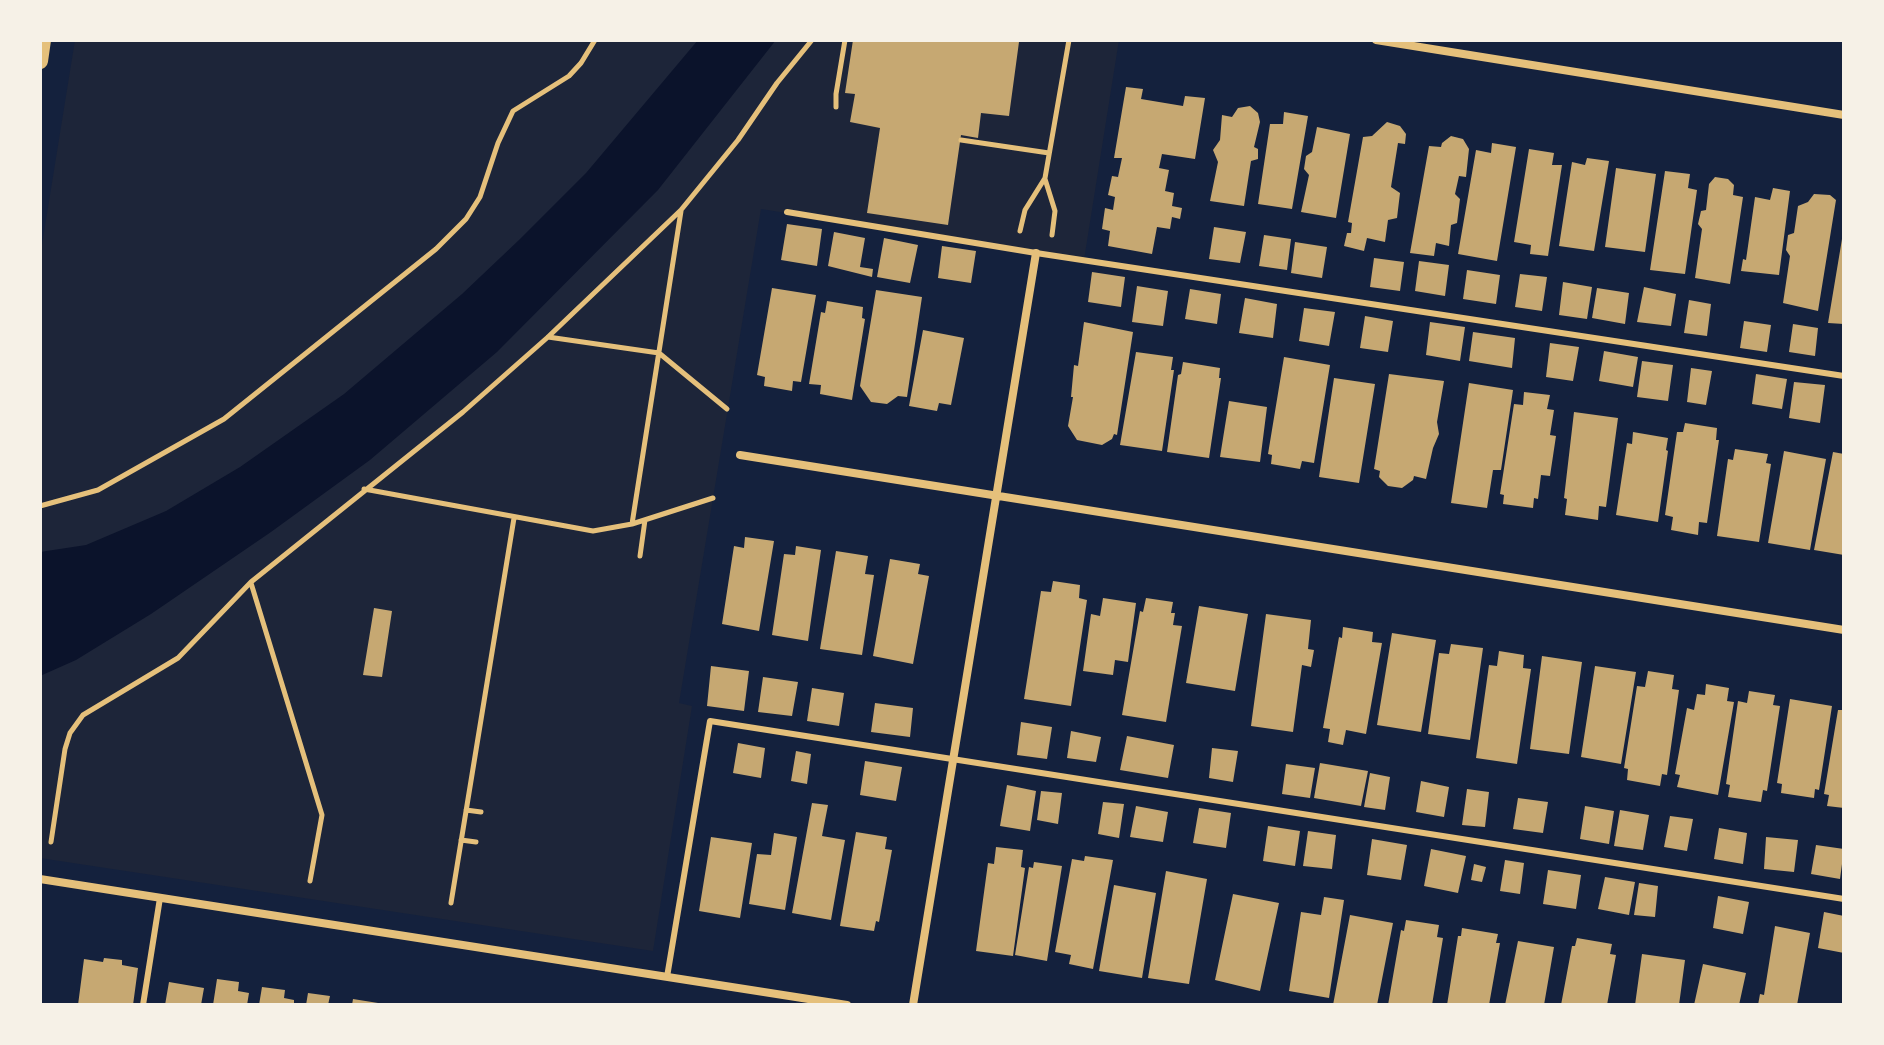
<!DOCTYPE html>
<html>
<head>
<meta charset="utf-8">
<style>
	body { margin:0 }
	#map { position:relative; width:1884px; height:1045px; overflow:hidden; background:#14213d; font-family:Montserrat,sans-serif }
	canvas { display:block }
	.frame { position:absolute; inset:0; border:42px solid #f6f1e7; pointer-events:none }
</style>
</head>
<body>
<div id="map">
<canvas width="1884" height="1045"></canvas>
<div class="frame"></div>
</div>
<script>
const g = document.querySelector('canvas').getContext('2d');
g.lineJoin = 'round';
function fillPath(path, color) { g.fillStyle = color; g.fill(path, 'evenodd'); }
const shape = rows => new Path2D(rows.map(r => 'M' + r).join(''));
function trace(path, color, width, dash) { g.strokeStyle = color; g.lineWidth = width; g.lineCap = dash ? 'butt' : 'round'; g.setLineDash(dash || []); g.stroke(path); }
const green = shape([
	[75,40,1119,40,1084,260,761,209,679,703,692,706,653,951,40,858,40,257]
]);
const water = shape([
	[698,40,776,40,658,190,497,352,370,460,271,532,151,614,76,660,40,676,40,552,86,545,166,511,240,467,344,394,462,294,520,239,586,173]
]);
const building = shape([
	[853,40,1003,40,1019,42,1009,116,981,113,978,138,961,135,948,225,867,213,880,128,850,122,855,94,845,93],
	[1126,87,1143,89,1141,99,1183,106,1185,96,1205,98,1195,159,1162,154,1159,168,1169,170,1165,191,1174,193,1172,206,1182,208,1180,219,1172,217,1170,229,1157,227,1152,254,1108,246,1110,231,1102,229,1105,208,1113,210,1115,197,1108,195,1112,176,1118,177,1122,158,1114,158],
	[1250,106,1258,113,1260,122,1254,147,1258,149,1258,159,1251,161,1244,206,1210,201,1218,162,1213,150,1220,140,1222,115,1232,117,1238,108],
	[1284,112,1308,116,1292,209,1258,204,1270,124,1283,124],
	[1387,122,1400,126,1406,134,1405,144,1398,143,1391,187,1400,193,1397,218,1388,220,1385,242,1367,238,1364,251,1344,246,1347,233,1351,233,1352,223,1348,222,1363,137,1372,136],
	[1317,127,1350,134,1336,218,1301,212,1309,175,1304,169,1306,156,1312,152],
	[1451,136,1463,139,1469,149,1466,177,1459,176,1455,194,1460,199,1457,223,1451,225,1449,246,1436,243,1434,256,1410,253,1429,146,1441,147,1442,143],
	[1492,143,1516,147,1497,261,1458,254,1476,150,1491,153],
	[1529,149,1554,153,1552,165,1562,165,1548,256,1530,254,1531,245,1514,242],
	[1587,158,1609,161,1594,251,1559,246,1572,162,1585,165],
	[1616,168,1656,174,1645,252,1605,247],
	[1665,171,1690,174,1688,188,1697,190,1685,274,1650,270],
	[1715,177,1728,179,1734,185,1733,195,1743,197,1730,284,1695,278,1702,229,1698,224,1701,211,1706,210,1709,184],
	[1773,188,1790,191,1779,275,1741,271,1743,259,1746,260,1755,197,1770,200],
	[1814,194,1830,195,1836,200,1818,311,1783,303,1790,256,1786,250,1788,235,1794,233,1798,206,1808,202],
	[787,224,822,229,817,266,781,260],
	[1214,227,1246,232,1240,263,1209,259],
	[834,232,865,238,860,267,873,269,872,277,828,266],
	[1264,235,1291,239,1287,270,1259,266],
	[884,238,918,245,910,283,877,277],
	[1842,239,1844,324,1828,323],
	[1295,242,1327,247,1322,278,1291,273],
	[942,246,976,251,971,283,938,278],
	[1374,258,1404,262,1400,291,1370,287],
	[1419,261,1449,265,1445,296,1415,291],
	[1467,270,1500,275,1496,304,1463,299],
	[1092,272,1125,277,1121,307,1088,302],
	[1520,274,1547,277,1542,311,1515,307],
	[1563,282,1592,287,1587,319,1559,315],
	[1137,286,1168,291,1163,326,1132,322],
	[1644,287,1676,294,1671,326,1637,322],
	[772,288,816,295,801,382,793,381,792,391,764,386,765,377,757,375],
	[1597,288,1629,293,1625,324,1592,318],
	[1190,289,1221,294,1217,324,1185,319],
	[876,290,922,297,907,397,898,396,887,404,871,402,860,386],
	[1245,298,1277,304,1273,338,1239,333],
	[1689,300,1711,304,1707,336,1684,333],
	[827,301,863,307,862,318,865,319,852,400,820,394,821,385,809,384,821,312,825,313],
	[1304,308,1335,312,1329,346,1299,341],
	[1365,316,1393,321,1388,352,1360,348],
	[1744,321,1771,325,1767,352,1740,348],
	[1084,322,1133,332,1117,435,1114,434,1112,439,1102,445,1077,440,1068,426,1073,397,1071,397,1074,365,1078,366],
	[1430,322,1465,327,1460,361,1426,355],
	[1793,324,1818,328,1815,356,1789,352],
	[923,330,964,338,951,405,939,403,937,411,909,406],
	[1473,332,1515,338,1512,368,1469,361],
	[1550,343,1579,347,1573,381,1546,377],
	[1604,351,1638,357,1633,387,1599,381],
	[1136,352,1173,357,1171,370,1174,370,1162,451,1120,445],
	[1284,357,1330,365,1314,463,1302,461,1300,469,1271,464,1272,455,1268,454],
	[1642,361,1673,365,1668,401,1637,397],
	[1183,362,1220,368,1219,378,1221,378,1209,458,1167,452,1178,375,1181,374],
	[1691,368,1712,371,1706,405,1687,402],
	[1389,374,1444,381,1437,422,1439,434,1433,448,1426,479,1414,476,1413,480,1402,488,1388,486,1379,477,1380,471,1374,469],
	[1756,374,1787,379,1782,409,1752,404],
	[1334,378,1375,384,1359,483,1319,477],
	[1794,382,1825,385,1820,423,1789,418],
	[1469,383,1513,390,1501,470,1493,470,1487,508,1451,503],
	[1524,392,1550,395,1547,409,1554,410,1550,435,1556,436,1550,476,1541,475,1538,499,1534,498,1533,508,1503,504,1504,495,1500,494,1514,404,1523,405],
	[1229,401,1267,407,1260,462,1220,457],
	[1574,412,1618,418,1606,507,1599,506,1598,520,1565,515,1567,499,1564,498],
	[1685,423,1717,428,1716,440,1719,440,1707,523,1699,522,1698,535,1671,530,1673,517,1665,515,1677,432,1683,432],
	[1633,432,1668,438,1666,450,1668,451,1658,522,1616,515,1627,443,1632,444],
	[1735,449,1768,454,1766,463,1771,464,1759,542,1717,536,1728,459,1733,460],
	[1784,451,1826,459,1810,550,1768,543],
	[1833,452,1844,454,1844,555,1814,550],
	[745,537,774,541,759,631,722,624,734,546,744,548],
	[796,546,821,550,808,641,772,635,784,554,795,555],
	[836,551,868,556,865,574,874,575,862,655,820,649],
	[890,559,920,564,918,574,929,576,913,664,873,656],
	[1053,581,1080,585,1079,598,1087,600,1071,706,1024,699,1041,591,1051,592],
	[1103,598,1136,603,1128,662,1115,660,1113,675,1083,671,1091,614,1100,616],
	[1146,598,1173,602,1171,613,1175,613,1173,625,1182,626,1166,722,1122,715,1140,611,1143,612],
	[1199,606,1248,614,1235,691,1186,683],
	[374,608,392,611,382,677,363,675],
	[1266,614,1311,620,1308,649,1314,650,1311,667,1302,665,1293,732,1251,726],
	[1343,627,1373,632,1372,642,1382,643,1366,734,1346,730,1343,745,1328,742,1330,729,1323,728,1339,637,1342,638],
	[1392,633,1436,640,1421,732,1377,725],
	[1451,644,1483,648,1470,740,1428,734,1439,653,1449,654],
	[1499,651,1524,655,1523,668,1531,669,1517,764,1476,758,1489,665,1497,666],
	[1542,656,1582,662,1569,754,1530,749],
	[711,666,749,671,744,711,707,706],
	[1595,666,1636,672,1621,764,1581,757],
	[1648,671,1674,675,1672,689,1679,690,1667,775,1662,774,1660,786,1627,780,1628,769,1624,768,1637,686,1645,687],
	[763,677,798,682,792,716,758,712],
	[1706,684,1729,688,1727,701,1734,702,1718,795,1677,787,1680,775,1675,774,1687,708,1694,710,1697,694,1705,695],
	[812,688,844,693,839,726,807,721],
	[1749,691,1775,695,1773,705,1780,706,1767,791,1763,790,1761,802,1728,797,1730,785,1726,784,1738,701,1747,703],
	[1790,699,1832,706,1819,790,1815,789,1814,798,1781,793,1782,784,1777,783],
	[875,703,913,708,910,737,871,732],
	[1838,710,1844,710,1844,808,1827,806,1829,795,1824,794],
	[1021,722,1052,727,1047,759,1017,755],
	[1071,731,1101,737,1096,762,1067,758],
	[1127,736,1174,745,1168,778,1120,770],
	[738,743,765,748,761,778,733,773],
	[1212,748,1238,751,1233,782,1209,778],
	[796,751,811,754,807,784,791,781],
	[865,761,902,767,896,801,860,795],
	[1320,763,1368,771,1361,806,1314,798],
	[1286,764,1315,768,1310,798,1282,794],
	[1370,773,1390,777,1385,810,1364,807],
	[1421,781,1449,787,1444,817,1416,812],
	[1007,785,1036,791,1030,831,1000,826],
	[1467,789,1489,792,1485,827,1462,825],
	[1041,791,1062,793,1058,824,1037,820],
	[1518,798,1548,802,1543,833,1513,829],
	[1103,802,1124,804,1119,838,1098,834],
	[812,803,828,805,822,836,845,840,831,920,792,913],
	[1136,806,1168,812,1163,842,1130,837],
	[1585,806,1614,811,1609,844,1580,839],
	[1199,808,1231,813,1226,848,1193,843],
	[1620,810,1649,815,1643,850,1614,846],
	[1670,816,1693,819,1687,851,1664,847],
	[1268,826,1300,831,1295,866,1263,861],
	[1719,828,1747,833,1743,864,1714,859],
	[1308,831,1336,835,1332,869,1303,866],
	[856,832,887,837,885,849,892,850,879,922,876,921,874,931,840,926],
	[774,833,797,837,785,910,749,904,757,854,771,855],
	[711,837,752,843,740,918,699,911],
	[1766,837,1798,840,1794,872,1764,869],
	[1372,839,1407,845,1401,880,1367,875],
	[1816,845,1844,849,1840,879,1811,874],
	[996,847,1023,850,1021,867,1025,868,1013,956,976,951,988,863,994,864],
	[1431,849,1466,856,1458,893,1424,886],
	[1085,856,1113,860,1093,969,1069,964,1071,955,1055,952,1072,859,1084,861],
	[1505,860,1524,863,1520,894,1500,891],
	[1034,862,1062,866,1047,961,1015,955,1029,867,1033,868],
	[1474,864,1486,867,1482,882,1471,880],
	[1548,870,1581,875,1576,909,1543,904],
	[1166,871,1207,879,1189,984,1148,978],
	[1605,877,1635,882,1629,915,1598,909],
	[1639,883,1658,886,1655,917,1634,915],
	[1114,885,1156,893,1142,978,1099,971],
	[1233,894,1279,903,1260,991,1215,980],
	[1718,896,1749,902,1743,934,1713,928],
	[1324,897,1344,900,1329,998,1289,991,1301,912,1321,915],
	[1824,912,1844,916,1844,953,1818,948],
	[1350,915,1393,923,1377,1005,1333,1005],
	[1406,920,1439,925,1437,937,1443,938,1432,1005,1388,1005,1401,930,1404,931],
	[1775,926,1810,933,1797,1005,1758,1005,1760,994,1764,995],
	[1462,928,1498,934,1496,943,1500,943,1489,1005,1447,1005,1458,936,1461,936],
	[1577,938,1612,944,1610,954,1616,955,1607,1005,1561,1005,1572,946,1575,946],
	[1518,941,1554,947,1544,1005,1505,1005],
	[1642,954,1685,960,1679,1005,1635,1005],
	[104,958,122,960,122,965,138,968,133,1005,78,1005,84,959,103,962],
	[1703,964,1746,973,1739,1005,1694,1005],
	[217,979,239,982,238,991,249,993,247,1005,213,1005],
	[169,982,204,988,201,1005,165,1005],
	[262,987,285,990,284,998,294,1000,294,1005,259,1005],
	[308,993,330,996,328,1005,306,1005],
	[353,999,378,1003,378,1005,352,1005]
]);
const path = shape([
	[836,107,836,94,845,40],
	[961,140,1049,153],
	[1045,179,1055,211,1052,235],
	[1020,231,1025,210,1045,178,1069,40],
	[548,337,659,353,727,409],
	[364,489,593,531,632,524,713,498],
	[40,506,98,490,224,419,436,249,466,219,480,197,498,143,513,111,569,76,581,63,595,40],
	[632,524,681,211],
	[640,556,645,520],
	[251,583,322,815,310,881],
	[466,810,481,812],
	[461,840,476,842],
	[51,842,65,749,70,733,83,715,178,658,251,582,463,412,548,337,681,210,738,140,777,83,812,40],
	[451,903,514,518]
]);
const service = shape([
	[787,212,1036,253,1844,376],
	[667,977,710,721,1844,899],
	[143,1005,160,898]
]);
const minor = shape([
	[1376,40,1844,115],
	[740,455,1844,630],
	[40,879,847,1005],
	[913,1005,1036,253]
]);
const secondary = shape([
	[40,61,43,40]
]);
fillPath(green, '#1d2539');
fillPath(water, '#0b132b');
fillPath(building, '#c6a872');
trace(path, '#e5c07b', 5);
trace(service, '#e5c07b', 6);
trace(minor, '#e5c07b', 8);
trace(secondary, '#e5c07b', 16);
</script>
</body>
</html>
